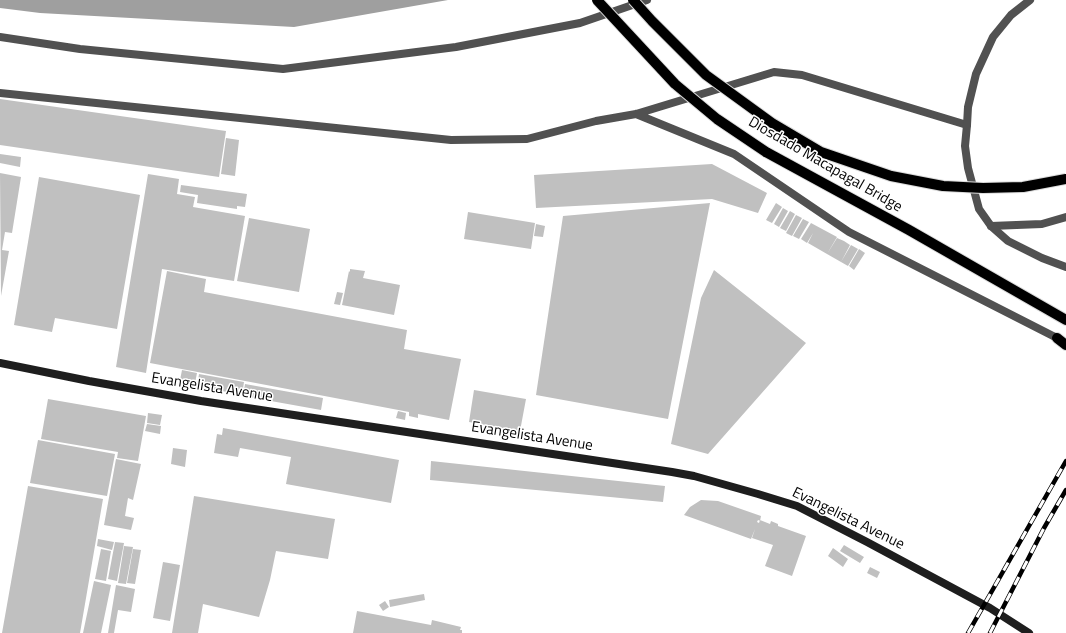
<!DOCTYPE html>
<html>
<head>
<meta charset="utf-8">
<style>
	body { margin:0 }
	canvas { display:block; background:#fff }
</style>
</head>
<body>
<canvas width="1066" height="633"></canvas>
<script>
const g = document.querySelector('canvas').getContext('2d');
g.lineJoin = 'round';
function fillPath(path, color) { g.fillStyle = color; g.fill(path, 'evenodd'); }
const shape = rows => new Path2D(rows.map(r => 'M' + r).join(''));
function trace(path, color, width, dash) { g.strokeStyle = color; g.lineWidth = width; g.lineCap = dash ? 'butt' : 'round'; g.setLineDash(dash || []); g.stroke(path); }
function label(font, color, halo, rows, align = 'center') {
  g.font = font + ' "Titillium Web",sans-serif'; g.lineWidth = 3; g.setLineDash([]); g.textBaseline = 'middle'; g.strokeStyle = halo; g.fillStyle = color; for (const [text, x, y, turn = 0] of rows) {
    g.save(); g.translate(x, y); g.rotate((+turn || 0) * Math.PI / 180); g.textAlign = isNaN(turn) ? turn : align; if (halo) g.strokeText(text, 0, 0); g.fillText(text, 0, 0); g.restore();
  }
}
const water = shape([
	[0,0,448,0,294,27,40,13,0,8]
]);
const building = shape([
	[0,99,226,131,219,177,0,145],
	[226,138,239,140,235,176,221,174],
	[0,154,21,157,20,167,0,163],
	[712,164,767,193,758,213,712,199,536,208,534,175],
	[0,173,21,177,12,233,5,232,2,250,9,251,1,296],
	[148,174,179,179,177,194,195,197,193,207,245,216,234,281,162,269,146,373,116,367],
	[39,177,140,195,117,329,55,318,52,332,14,325],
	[181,185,247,194,245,207,237,206,237,209,197,203,198,195,180,192],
	[710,203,668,419,536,395,563,216],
	[776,203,782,207,772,223,766,220],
	[783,208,788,211,779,227,774,224],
	[790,211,795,214,786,231,780,228],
	[468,212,535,223,531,249,464,239],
	[796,215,802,218,792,236,786,233],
	[249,218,310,229,299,292,237,281],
	[803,219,809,222,799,239,793,236],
	[811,223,837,237,827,254,808,243,813,233,807,243,801,239],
	[536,224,545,226,543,237,534,236],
	[837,238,844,241,834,258,827,254],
	[844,241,850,245,841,262,834,258],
	[851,245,858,249,848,266,841,262],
	[859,249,865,253,854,270,849,266],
	[350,269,365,271,363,278,400,285,394,315,342,305,349,271,350,272],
	[714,270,806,343,708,454,671,444,701,298],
	[167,271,206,279,204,292,407,330,404,349,461,359,449,420,418,414,418,418,409,416,409,412,150,363],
	[337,292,343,293,340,305,334,304],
	[182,370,197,373,194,388,188,387,189,382,180,380],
	[199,374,244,382,242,395,197,386],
	[245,384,323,398,321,410,243,396],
	[474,390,526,399,520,431,469,422],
	[48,399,146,416,138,461,117,458,118,452,41,439],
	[398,411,406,413,405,420,396,418],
	[148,413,162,415,160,425,147,423],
	[147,424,161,426,160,434,145,431],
	[223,428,399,460,391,503,286,484,291,457,240,448,238,457,214,453,217,434,222,435],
	[38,440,115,454,107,496,30,483],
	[173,448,187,450,185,467,171,464],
	[116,459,141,464,133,500,128,498,125,516,134,518,131,530,104,525],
	[431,461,665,486,663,502,430,480],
	[28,486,103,499,80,633,2,633],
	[194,496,335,519,328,559,276,551,270,580,259,617,203,604,198,633,172,633],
	[701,500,718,501,761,516,760,521,758,520,757,522,759,523,760,520,770,524,771,521,778,524,778,526,806,536,792,576,765,566,773,545,752,538,755,529,751,539,684,515,690,507],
	[98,539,114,542,112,550,97,546],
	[115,542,124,543,117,581,108,579],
	[844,545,864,557,860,563,840,551],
	[124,546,133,547,126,584,118,583],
	[833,548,848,559,843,567,828,556],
	[101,549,111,551,106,581,95,579],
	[133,549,141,550,135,584,127,583],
	[163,562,180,565,170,621,153,618],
	[870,567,880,572,877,578,867,573],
	[94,581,111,585,101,633,83,633],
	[116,585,135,589,131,612,118,610,114,633,108,633],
	[424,594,425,600,390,607,389,600],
	[385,601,389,607,383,611,379,605],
	[357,611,431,625,432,620,461,627,460,630,462,630,462,633,353,633]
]);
const lane = shape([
	[0,37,80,49,283,69,456,47,580,23,647,0],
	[0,93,451,140,527,139,596,121,636,114,774,72,802,75,967,125],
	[636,114,734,154,849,232,1057,338],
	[991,226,1042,224,1066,217]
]);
const street = shape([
	[1030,0,1011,15,993,37,976,74,968,107,967,125,965,146,968,168,979,209,991,226,1008,241,1042,258,1066,267]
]);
const secondary = shape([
	[0,363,89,381,201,401,672,472,694,476,758,494,797,506,867,542,990,608,1029,633]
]);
const primary = shape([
	[766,152,909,230,1066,320],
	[1057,338,1066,345]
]);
const rail = shape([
	[968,633,1066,461],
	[990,633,1044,528,1066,490]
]);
const primaryBridge = shape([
	[597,0,675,84,717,119,766,152],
	[633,0,652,21,706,75,772,123,821,152,891,176,943,186,983,188,1023,187,1066,179]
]);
const streetNames = [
	["Diosdado Macapagal Bridge",825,165,30],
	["Evangelista Avenue",212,388,9],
	["Evangelista Avenue",532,437,9],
	["Evangelista Avenue",848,519,26]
];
fillPath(water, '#9f9f9f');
fillPath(building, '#c0c0c0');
trace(primary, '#dbdbdb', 12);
trace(lane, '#515151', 8);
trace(street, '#515151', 8);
trace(secondary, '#1e1e1e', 8);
trace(primary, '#000', 10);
trace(rail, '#000', 4.5);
trace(rail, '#fff', 3, [9]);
trace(primaryBridge, '#dbdbdb', 12, []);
trace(primaryBridge, '#000', 10);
label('15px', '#000', '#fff', streetNames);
</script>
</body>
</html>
